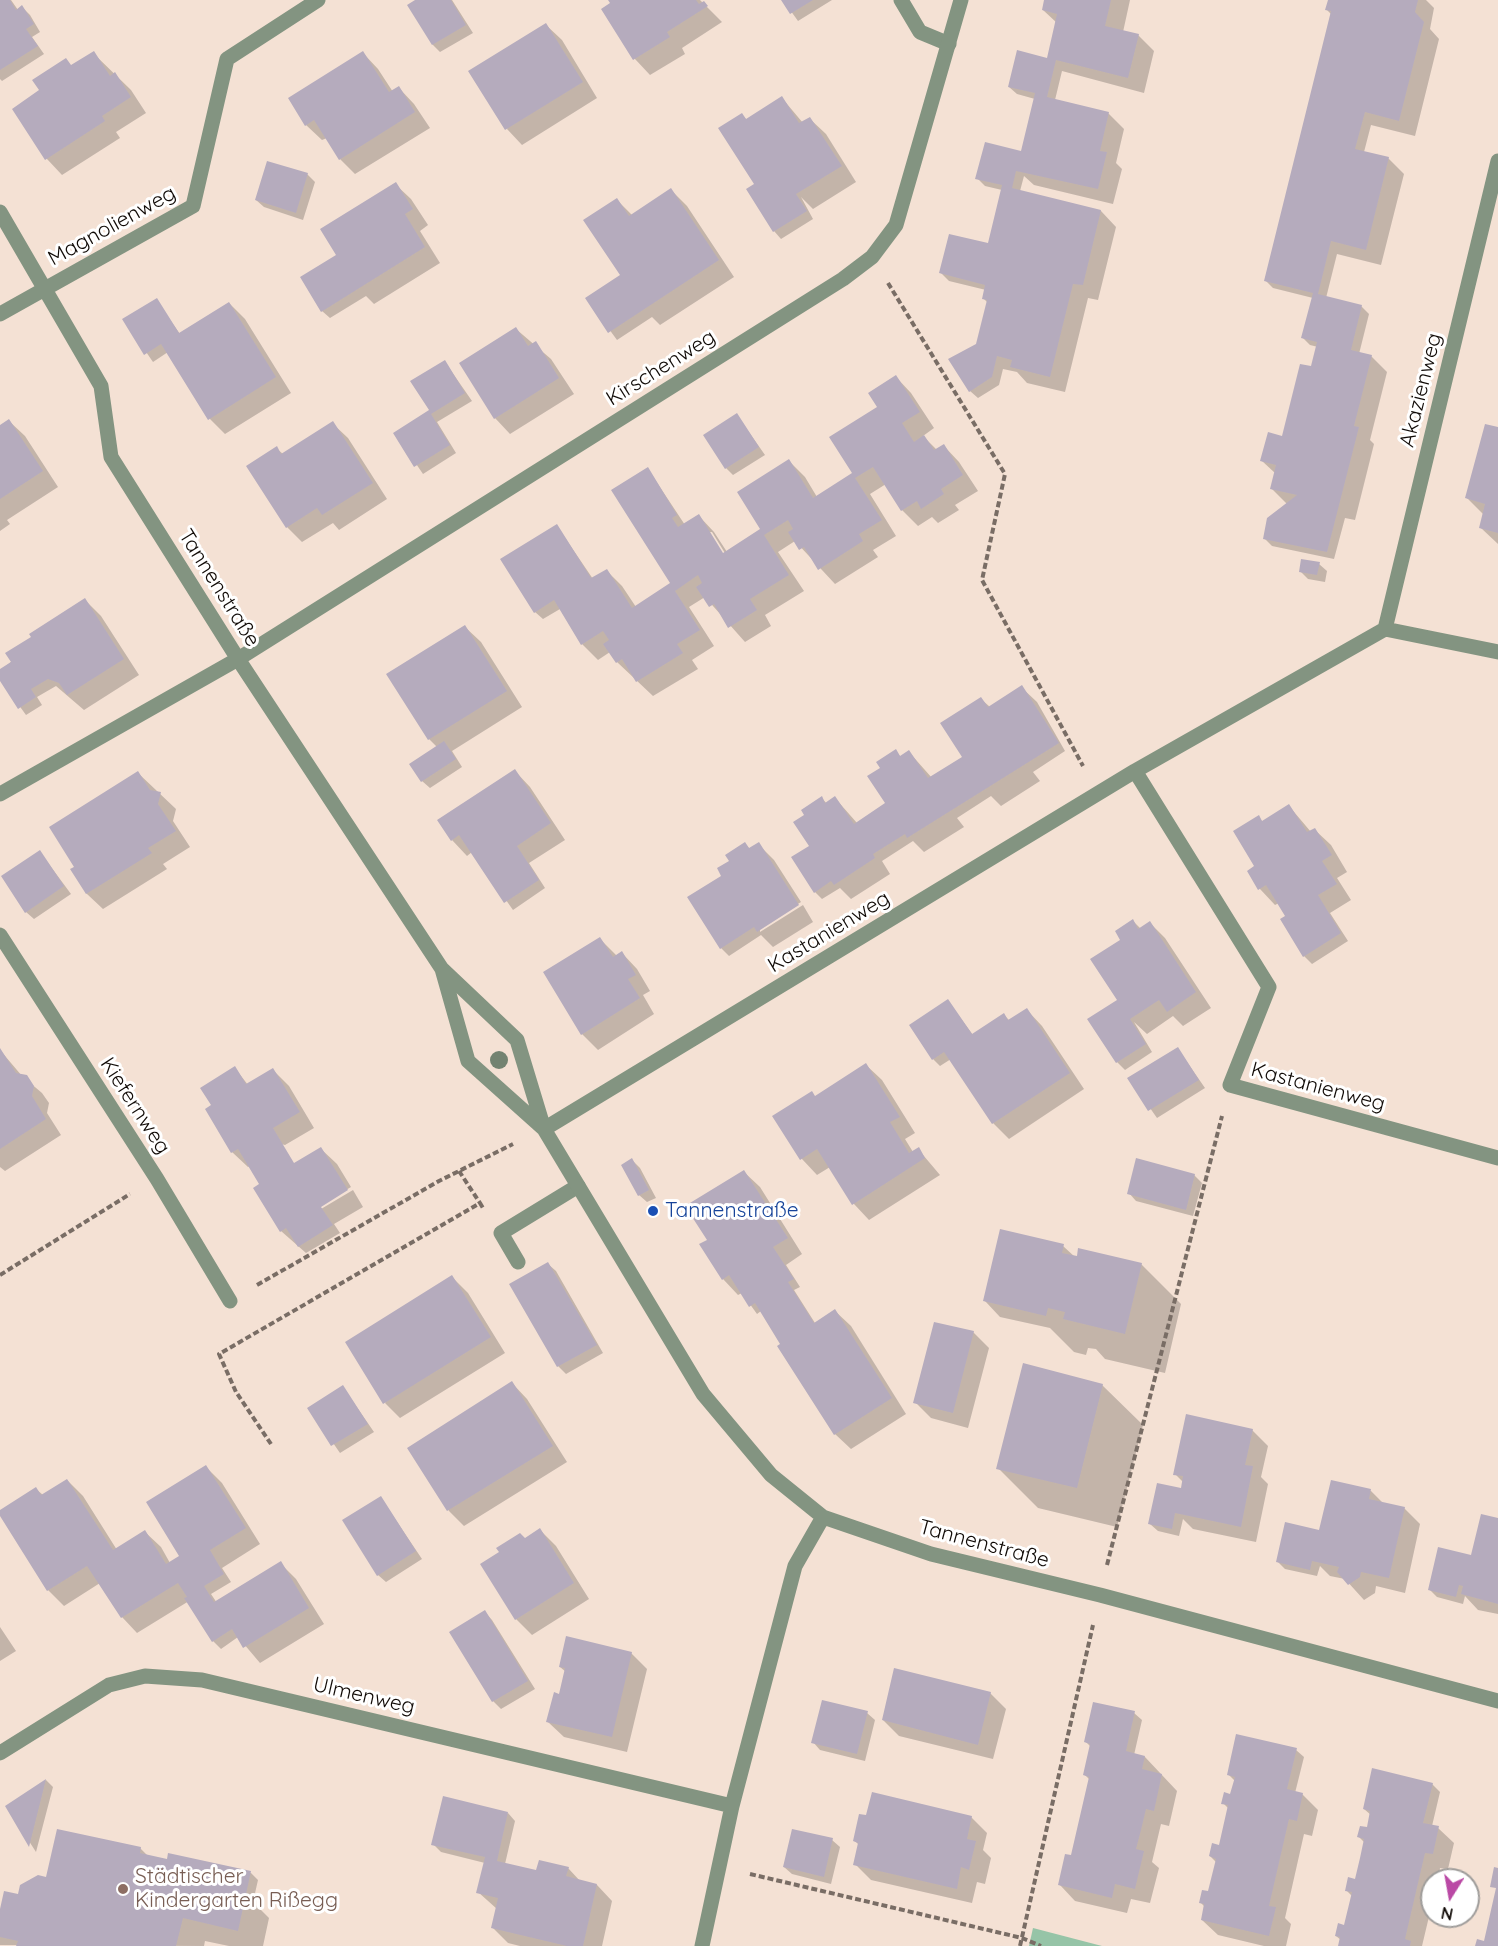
<!DOCTYPE html>
<html>
<head>
<meta charset="utf-8">
<style>
	body { margin:0 }
	#map { position:relative; width:1498px; height:1946px; overflow:hidden; background:#f4e1d4; font-family:Quicksand,sans-serif }
	canvas { display:block }
	.north { position:absolute; left:1420px; top:1868px; width:60px; height:60px; box-sizing:border-box; background:#fff; border:2px solid #9f9d9b; border-radius:50%; rotate:191deg; font-size:16px; font-weight:700; line-height:24px; text-align:center; color:#100a06 }
	.north::after { content:''; display:block; margin:auto; width:21px; height:27px; background:#ba49a5; clip-path:polygon(50% 0,100% 100%,50% 72%,0 100%) }
</style>
</head>
<body>
<div id="map">
<canvas width="1498" height="1946"></canvas>
<div class="north">N</div>
</div>
<script>
const g = document.querySelector('canvas').getContext('2d');
g.lineJoin = 'round';
function fillPath(path, color) { g.fillStyle = color; g.fill(path, 'evenodd'); }
const shape = rows => new Path2D(rows.map(r => 'M' + r).join(''));
function trace(path, color, width, dash) { g.strokeStyle = color; g.lineWidth = width; g.lineCap = dash ? 'butt' : 'round'; g.setLineDash(dash || []); g.stroke(path); }
function label(font, color, halo, rows, align = 'center') {
  g.font = font + ' Quicksand,sans-serif'; g.lineWidth = 6; g.setLineDash([]); g.textBaseline = 'middle'; g.strokeStyle = halo; g.fillStyle = color; for (const [text, x, y, turn = 0] of rows) {
    g.save(); g.translate(x, y); g.rotate((+turn || 0) * Math.PI / 180); g.textAlign = isNaN(turn) ? turn : align; if (halo) g.strokeText(text, 0, 0); g.fillText(text, 0, 0); g.restore();
  }
}
const green = shape([
	[1033,1928,1102,1946,1029,1946]
]);
const shadow = shape([
	[0,0,11,0,18,10,22,7,30,15,40,32,32,37,44,54,2,81,0,79],
	[418,0,452,0,473,33,440,52,433,45],
	[610,0,700,0,722,22,682,48,685,54,650,75,635,59,603,9,612,3],
	[783,0,832,0,798,21],
	[1046,0,1130,0,1123,32,1138,35,1154,51,1144,93,1062,71,1055,100,1108,113,1124,129,1116,163,1122,169,1113,204,1034,185,1024,176,1020,191,1101,211,1116,227,1098,300,1088,298,1065,392,1027,383,1017,372,1003,369,999,385,978,398,970,391,988,303,984,299,986,290,949,281,941,273,989,246,1002,190,985,186,977,178,1022,153,1035,99,1017,94,1009,87,1052,61,1057,23,1043,10],
	[1329,0,1426,0,1434,8,1430,29,1439,39,1415,136,1371,125,1364,152,1388,158,1404,174,1381,265,1337,254,1326,298,1361,306,1369,314,1359,354,1371,356,1387,372,1370,440,1374,444,1355,520,1345,518,1334,559,1272,546,1264,538,1287,504,1271,488,1275,473,1262,461,1283,438,1312,368,1318,347,1310,345,1303,338,1313,298,1273,288,1266,281,1332,15,1327,10],
	[546,25,562,40,597,98,522,145,507,129],
	[93,53,131,90,146,113,116,132,120,138,62,175,47,159,14,109],
	[363,53,378,69,393,92,399,88,414,104,430,128,355,174,340,159,327,138,322,140,306,125],
	[782,98,803,123,810,119,826,134,856,182,813,209,801,197,813,219,781,239,774,231,757,184,742,115,747,120],
	[307,174,315,182,303,220,264,207,256,200],
	[395,184,411,199,428,225,420,231,440,263,374,304,366,296,330,318,322,311,338,255],
	[671,190,687,206,734,277,660,325,652,317,617,340,587,299,624,281,617,200,632,215],
	[156,300,180,334,229,303,245,319,291,393,225,434,210,419,168,352,153,362,124,320],
	[516,329,551,359,574,394,510,434,495,418],
	[445,362,472,401,437,422,456,453,423,474,395,433,431,411],
	[896,377,911,393,934,428,923,436,937,450,944,446,959,462,978,491,955,505,959,510,938,523,932,517,918,526,902,510,886,484,870,494,896,536,873,550,878,557,835,584,795,541,778,552,804,591,765,615,771,626,745,642,705,597,689,607,714,646,692,660,698,669,653,696,617,662,610,652,598,660,582,644,560,609,543,619,535,612,557,526,593,579,607,571,622,586,636,607,672,584,648,469,685,525,699,516,714,532,727,552,762,530,789,461,805,477,817,497,854,473,879,407],
	[708,532,712,532,728,558,726,560],
	[737,415,765,455,733,475,726,468],
	[9,421,25,436,58,487,7,520,10,524,0,531,0,427],
	[332,423,348,438,387,499,339,530,333,523,302,542,287,527,276,448,283,454],
	[1498,429,1498,544,1481,528,1483,514,1467,498],
	[1319,564,1327,571,1325,582,1308,579,1300,571],
	[85,600,101,616,139,675,84,710,56,686,37,697,42,705,26,715,0,679,0,671],
	[465,627,481,642,522,707,452,751,462,767,430,788,422,781,437,747,429,739,388,674],
	[1021,687,1037,702,1065,751,1033,772,1040,781,1001,806,991,796,957,818,964,827,924,852,913,841,882,861,890,874,851,899,840,888,822,899,815,892,814,853,806,816,822,798,827,804,835,798,857,823,887,804,882,768,895,751,901,757,909,752,932,778,966,763,981,699,990,707],
	[515,771,530,787,565,840,529,863,545,888,513,910,472,852,467,856,452,840],
	[138,773,176,809,173,821,190,847,163,864,167,869,103,909,87,894,72,870],
	[1289,806,1311,832,1315,830,1331,845,1347,872,1337,878,1351,900,1330,913,1348,941,1312,964,1304,956,1288,916,1279,903,1275,905,1260,889,1257,867,1258,817,1263,822],
	[745,844,750,849,758,844,774,860,801,902,760,928,760,932,803,905,813,922,773,947,761,935,729,956,721,948,721,878],
	[40,852,71,894,34,919,26,912],
	[1133,921,1141,929,1150,923,1165,938,1211,1008,1183,1026,1173,1016,1147,1034,1134,1022,1152,1052,1125,1070,1117,1062,1122,940],
	[600,939,617,956,622,953,637,969,650,991,643,995,654,1014,598,1050,582,1034],
	[948,1001,973,1035,1004,1015,1010,1021,1027,1010,1042,1026,1084,1089,1009,1139,993,1123,951,1059,940,1066,933,1059],
	[1178,1049,1205,1088,1157,1118,1129,1078],
	[0,1050,22,1076,42,1093,49,1103,47,1113,61,1135,5,1171,0,1167],
	[866,1065,882,1080,915,1133,905,1139,913,1152,918,1149,940,1175,869,1220,854,1204,830,1167,817,1175,802,1159,775,1117,816,1097],
	[235,1068,248,1085,273,1070,289,1086,314,1128,285,1145,281,1144,293,1165,321,1149,337,1164,351,1187,319,1206,321,1209,353,1190,363,1207,334,1224,340,1233,306,1253,281,1231,261,1185,250,1166,248,1167,232,1152,212,1106],
	[632,1160,640,1168,656,1198,647,1202,639,1195],
	[744,1172,760,1187,802,1254,786,1265,800,1287,794,1290,815,1323,835,1311,851,1326,906,1414,851,1449,835,1434,761,1311,757,1314,742,1293,738,1295,723,1279,709,1240],
	[1194,1175,1202,1183,1193,1216,1136,1201,1129,1193],
	[1063,1246,1075,1257,1141,1264,1181,1304,1165,1373,1105,1359,1096,1349,1088,1348,1086,1355,1074,1352,1050,1328,1000,1317,985,1301],
	[548,1264,556,1271,603,1353,566,1374,558,1366],
	[452,1277,468,1293,505,1353,400,1418,385,1403],
	[973,1332,989,1348,968,1428,931,1418,915,1402],
	[512,1383,527,1399,567,1462,464,1526,449,1511,409,1448],
	[1102,1385,1143,1425,1117,1527,1038,1508,998,1468],
	[343,1387,374,1432,340,1453,309,1408],
	[1252,1430,1268,1446,1261,1477,1268,1484,1256,1542,1193,1529,1183,1519,1179,1536,1158,1531,1150,1524,1182,1490,1183,1482,1175,1474],
	[206,1467,222,1483,260,1544,222,1568,231,1582,211,1594,217,1603,280,1563,296,1579,324,1624,260,1663,238,1637,221,1649,213,1641,189,1601,137,1633,122,1617,100,1583,64,1606,48,1590,0,1513,36,1489,43,1495,67,1480,83,1496,117,1550,145,1532,161,1547,170,1563,179,1558],
	[1332,1482,1371,1491,1384,1504,1404,1508,1420,1524,1405,1593,1376,1586,1375,1593,1364,1600,1345,1579,1330,1576,1320,1566,1317,1576,1285,1569,1278,1562,1320,1531],
	[381,1498,422,1559,386,1582,378,1575],
	[1498,1520,1498,1614,1478,1610,1465,1596,1463,1604,1437,1597,1430,1590,1472,1557],
	[540,1530,556,1546,589,1599,532,1635,516,1619,525,1540],
	[485,1612,492,1620,535,1689,501,1709,493,1701,451,1633],
	[0,1627,16,1651,0,1661],
	[631,1653,647,1669,627,1752,564,1737,548,1722,560,1696,566,1672,560,1667],
	[990,1693,1006,1709,993,1759,899,1736,883,1720],
	[867,1713,875,1720,865,1761,820,1750,813,1742],
	[1134,1713,1142,1720,1134,1755,1145,1757,1177,1791,1169,1826,1161,1824,1152,1862,1159,1868,1150,1903,1131,1899,1127,1913,1075,1901,1060,1885,1072,1857,1090,1780,1085,1775,1091,1747,1085,1741],
	[1296,1750,1304,1757,1295,1793,1302,1794,1318,1810,1312,1836,1304,1834,1285,1918,1291,1924,1286,1946,1264,1946,1218,1935,1202,1920,1205,1907,1200,1902,1209,1893,1216,1862,1210,1856,1220,1847,1229,1809,1223,1803,1232,1796,1235,1781,1228,1774],
	[46,1780,53,1787,36,1852,7,1807],
	[1432,1784,1440,1792,1432,1826,1438,1828,1454,1843,1448,1869,1440,1868,1438,1880,1432,1880,1432,1904,1422,1946,1340,1946,1341,1940,1336,1936,1345,1927,1352,1896,1346,1890,1356,1880,1365,1843,1359,1837,1368,1829,1371,1815,1364,1809],
	[508,1813,515,1821,505,1864,537,1872,568,1868,581,1882,597,1885,612,1901,602,1946,520,1946,508,1943,492,1927,497,1909,478,1892,485,1863,441,1852,433,1844],
	[971,1817,987,1833,983,1850,991,1858,985,1884,977,1882,972,1903,871,1880,855,1864,859,1845,854,1840],
	[832,1840,840,1847,831,1884,792,1874,784,1867],
	[140,1848,149,1857,251,1873,258,1880,253,1902,269,1918,263,1946,229,1946,205,1941,204,1946,0,1945,0,1915,19,1895,48,1879]
]);
const building = shape([
	[0,0,10,0,16,10,22,5,34,24,26,29,38,46,0,70],
	[415,0,451,0,466,25,432,45,407,5],
	[608,0,696,0,699,4,704,1,708,6,667,32,670,37,633,60,601,9,610,3],
	[781,0,813,0,790,14],
	[1044,0,1111,0,1105,26,1139,34,1128,78,1056,60,1047,97,1109,112,1100,151,1107,152,1098,189,1016,171,1012,188,1101,210,1083,285,1073,284,1050,377,1010,367,1012,360,997,356,992,377,969,392,948,359,976,344,987,300,982,299,985,285,939,273,949,234,988,243,1002,185,975,179,985,142,1021,151,1035,93,1008,87,1017,50,1047,58,1057,14,1042,10],
	[1328,0,1418,0,1415,12,1424,22,1399,121,1365,112,1355,149,1389,157,1366,250,1331,241,1318,294,1362,305,1351,350,1372,355,1354,426,1359,427,1327,552,1263,539,1267,518,1297,495,1270,489,1276,465,1260,461,1268,432,1282,436,1300,364,1311,366,1317,342,1301,338,1313,293,1264,281,1331,11,1325,10],
	[546,23,583,82,505,130,468,71],
	[94,51,110,76,115,72,131,97,102,116,105,121,45,160,12,109,39,90,32,80,66,58,71,65],
	[363,51,389,92,399,86,415,112,339,160,314,120,305,126,288,98],
	[782,96,799,123,810,117,842,166,796,194,807,211,773,232,746,189,754,184,718,128,742,113,746,119],
	[267,161,308,173,296,213,255,200],
	[396,182,413,209,405,214,425,247,321,312,300,277,336,255,320,229],
	[671,188,719,260,608,333,585,298,620,275,583,220,617,198,629,216],
	[157,298,179,333,229,302,276,377,208,420,161,344,144,355,122,319],
	[516,327,528,346,536,341,559,378,494,419,459,363],
	[445,360,465,393,431,414,450,445,414,467,393,433,429,410,410,381],
	[896,375,920,412,902,423,914,442,924,435,934,450,944,444,963,475,941,489,944,494,921,509,917,501,901,511,873,467,855,478,882,520,859,534,863,541,818,570,804,547,799,550,788,532,793,529,788,520,764,535,789,575,750,599,757,610,728,628,714,604,709,607,696,587,702,583,698,575,675,591,700,630,677,644,683,653,636,682,622,659,616,663,603,644,609,640,603,631,581,645,554,600,534,613,500,559,557,524,591,578,607,569,632,608,670,583,611,490,648,467,677,515,672,518,678,527,699,514,723,553,760,529,737,492,789,459,813,498,852,473,829,437,877,407,868,393],
	[737,413,759,447,725,469,703,435],
	[9,419,43,471,0,499,0,425],
	[333,421,373,483,322,515,317,508,286,528,246,466,277,446,281,454],
	[1485,424,1498,427,1498,533,1479,528,1485,504,1465,498],
	[1301,559,1320,562,1317,575,1299,572],
	[85,598,124,659,67,695,59,683,48,679,31,689,36,697,18,709,0,681,0,669,11,662,5,653,31,637,29,634],
	[465,625,507,691,428,740,386,674],
	[1022,685,1059,743,907,838,905,834,873,854,875,858,834,885,831,881,814,893,791,857,809,846,793,822,804,815,801,810,822,796,825,803,835,796,854,824,885,803,867,776,880,768,876,762,896,749,900,756,909,750,928,778,962,757,940,723,981,697,988,707],
	[444,741,456,759,421,782,409,764],
	[515,769,551,823,517,846,539,880,504,903,459,835,451,841,437,820],
	[138,771,150,790,161,792,158,804,176,831,148,848,152,853,86,894,70,869,74,867,49,827],
	[1289,804,1307,832,1315,828,1332,855,1322,861,1337,884,1318,895,1341,933,1303,957,1280,919,1285,916,1266,885,1258,890,1247,871,1254,866,1233,831,1259,815,1262,821],
	[745,842,749,848,759,842,799,905,757,932,754,927,720,949,687,897,721,876,717,868,729,861,725,855],
	[40,850,64,886,25,913,1,876],
	[1133,919,1138,929,1150,921,1196,992,1167,1012,1159,1000,1130,1019,1146,1044,1116,1063,1087,1019,1117,1000,1090,959,1120,940,1115,931],
	[600,937,613,957,622,951,636,975,628,979,640,998,581,1035,543,972],
	[948,999,972,1034,1004,1013,1008,1020,1027,1008,1070,1073,992,1124,944,1052,932,1060,909,1025],
	[1178,1047,1199,1080,1148,1111,1127,1078],
	[0,1048,16,1073,27,1075,34,1086,32,1096,46,1119,0,1149],
	[866,1063,900,1117,890,1122,909,1153,919,1147,925,1158,852,1205,817,1149,800,1160,772,1116,812,1091,815,1096],
	[235,1066,246,1084,273,1068,300,1112,273,1128,294,1163,321,1147,348,1190,321,1207,333,1225,298,1247,286,1228,280,1232,253,1188,259,1184,238,1149,231,1153,205,1109,211,1105,200,1088],
	[632,1158,649,1190,638,1196,621,1165],
	[1136,1158,1195,1174,1186,1210,1127,1194],
	[744,1170,788,1238,773,1247,794,1279,788,1282,814,1323,835,1309,892,1398,834,1435,777,1346,780,1344,755,1303,749,1307,729,1275,722,1280,699,1244,707,1240,685,1206],
	[1000,1229,1064,1244,1062,1253,1077,1256,1078,1248,1142,1263,1125,1334,1063,1319,1065,1312,1048,1308,1046,1316,983,1301],
	[548,1262,597,1345,557,1367,509,1284],
	[452,1275,491,1337,383,1404,345,1342],
	[934,1322,974,1331,953,1413,913,1403],
	[1023,1363,1103,1384,1077,1488,996,1469],
	[512,1381,553,1446,447,1511,407,1448],
	[343,1385,368,1424,331,1446,307,1408],
	[1186,1414,1253,1429,1245,1465,1253,1466,1241,1527,1175,1513,1172,1529,1148,1524,1157,1483,1181,1488,1183,1476,1173,1475],
	[206,1465,246,1528,210,1550,224,1574,204,1586,214,1602,281,1561,309,1608,243,1648,232,1629,212,1642,184,1598,187,1597,178,1583,121,1618,87,1566,47,1591,0,1516,0,1510,36,1487,41,1495,67,1479,113,1550,145,1530,166,1564,179,1556,146,1502],
	[1331,1480,1371,1489,1369,1499,1405,1507,1389,1578,1361,1572,1360,1577,1348,1585,1337,1572,1339,1567,1312,1561,1310,1570,1276,1562,1285,1522,1319,1530],
	[381,1496,416,1551,377,1576,342,1520],
	[1481,1514,1498,1518,1498,1604,1461,1594,1463,1586,1459,1585,1456,1597,1428,1590,1438,1547,1471,1555],
	[540,1528,574,1583,515,1620,480,1564,499,1552,496,1548,520,1533,525,1538],
	[485,1610,528,1681,492,1702,449,1632],
	[566,1636,632,1652,612,1737,546,1722,554,1692,559,1694,565,1668,559,1667],
	[894,1668,991,1692,978,1745,882,1720],
	[822,1700,868,1711,857,1754,811,1743],
	[1093,1702,1135,1711,1126,1751,1145,1756,1142,1769,1162,1774,1154,1811,1146,1809,1141,1830,1136,1849,1144,1851,1135,1889,1115,1884,1112,1898,1058,1885,1065,1854,1071,1855,1089,1777,1083,1775,1090,1744,1084,1742],
	[1236,1734,1297,1748,1287,1789,1303,1793,1297,1821,1289,1819,1269,1906,1276,1907,1269,1936,1201,1920,1204,1904,1199,1903,1202,1890,1208,1891,1216,1859,1209,1856,1212,1843,1219,1845,1228,1805,1221,1804,1224,1792,1230,1794,1235,1777,1227,1775],
	[1372,1768,1433,1783,1423,1823,1439,1826,1433,1854,1425,1853,1405,1939,1411,1941,1410,1946,1338,1946,1340,1937,1335,1936,1338,1923,1344,1925,1352,1892,1345,1891,1348,1877,1355,1879,1360,1858,1364,1839,1357,1837,1360,1826,1367,1827,1370,1811,1363,1809],
	[46,1779,29,1847,5,1806],
	[872,1792,972,1816,967,1839,976,1841,969,1870,961,1867,957,1889,853,1865,858,1843,853,1841,859,1814,866,1815],
	[443,1796,508,1812,497,1861,536,1870,539,1860,569,1867,566,1876,597,1884,583,1946,567,1946,491,1928,498,1898,476,1893,485,1857,431,1845],
	[57,1829,141,1847,140,1853,167,1859,168,1853,251,1871,238,1931,183,1918,176,1946,16,1946,18,1941,0,1937,0,1909,4,1891,18,1894,20,1885,38,1875,46,1877],
	[792,1829,833,1838,824,1877,783,1867],
	[1494,1867,1498,1868,1498,1946,1475,1946,1477,1939,1484,1941,1496,1888,1490,1887]
]);
const path = shape([
	[888,283,1005,474,982,580,1083,766],
	[459,1171,480,1203],
	[0,1275,130,1194],
	[257,1285,439,1181,513,1144],
	[271,1444,236,1392,219,1354,456,1217,480,1203,483,1208],
	[1107,1565,1222,1116],
	[750,1874,1022,1938,1041,1946],
	[1020,1946,1093,1625]
]);
const service = shape([
	[901,0,920,32,949,44],
	[518,1262,501,1233,578,1186]
]);
const minor = shape([
	[0,212,101,386,111,457,238,659,442,969,517,1040,544,1129,703,1394,771,1475,823,1517,931,1554,1100,1595,1498,1701],
	[0,314,193,206,227,59,318,0],
	[1385,629,1498,161],
	[1135,771,1269,987,1230,1085,1498,1158],
	[0,794,238,659,843,279,872,257,896,225,961,0],
	[0,935,157,1179,230,1301],
	[442,969,468,1061,544,1129],
	[544,1129,1135,771,1385,629,1498,652],
	[0,1753,109,1685,145,1676,202,1680,732,1806],
	[702,1946,732,1806,795,1566,823,1517]
]);
const trees = [
	[499,1060]
];
const markers = [
	[653,1211,6,"#1a4fb4"],
	[123,1889,6,"#8d6e63"]
];
const streetNames = [
	["Magnolienweg",112,226,-29],
	["Kirschenweg",661,368,-32],
	["Akazienweg",1421,390,-76],
	["Tannenstraße",219,588,58],
	["Kastanienweg",829,932,-31],
	["Kastanienweg",1318,1087,15],
	["Kiefernweg",135,1106,57],
	["Tannenstraße",984,1544,15],
	["Ulmenweg",364,1696,13]
];
const transitNames = [
	["Tannenstraße",665,1211]
];
const educationNames = [
	["Städtischer",135,1877],
	["Kindergarten Rißegg",135,1901]
];
fillPath(green, '#96c4a7');
fillPath(shadow, '#0003');
fillPath(building, '#b5abbd');
trace(path, '#796d65', 4, [6, 3]);
trace(service, '#839481', 15);
trace(minor, '#839481', 15);
g.fillStyle = '#738371';
for (const [x, y] of trees) { g.beginPath(); g.arc(x, y, 9, 0, 2 * Math.PI); g.fill(); }
for (const [x, y, r, color] of markers) { const dot = new Path2D(); dot.arc(x, y, r, 0, 2 * Math.PI); g.fillStyle = color; g.fill(dot); trace(dot, '#fff', 2); }
label('21px', '#100a06', '#fff', streetNames);
label('21px', '#164399', '#fff', transitNames, 'left');
label('21px', '#785e54', '#fff', educationNames, 'left');
</script>
</body>
</html>
